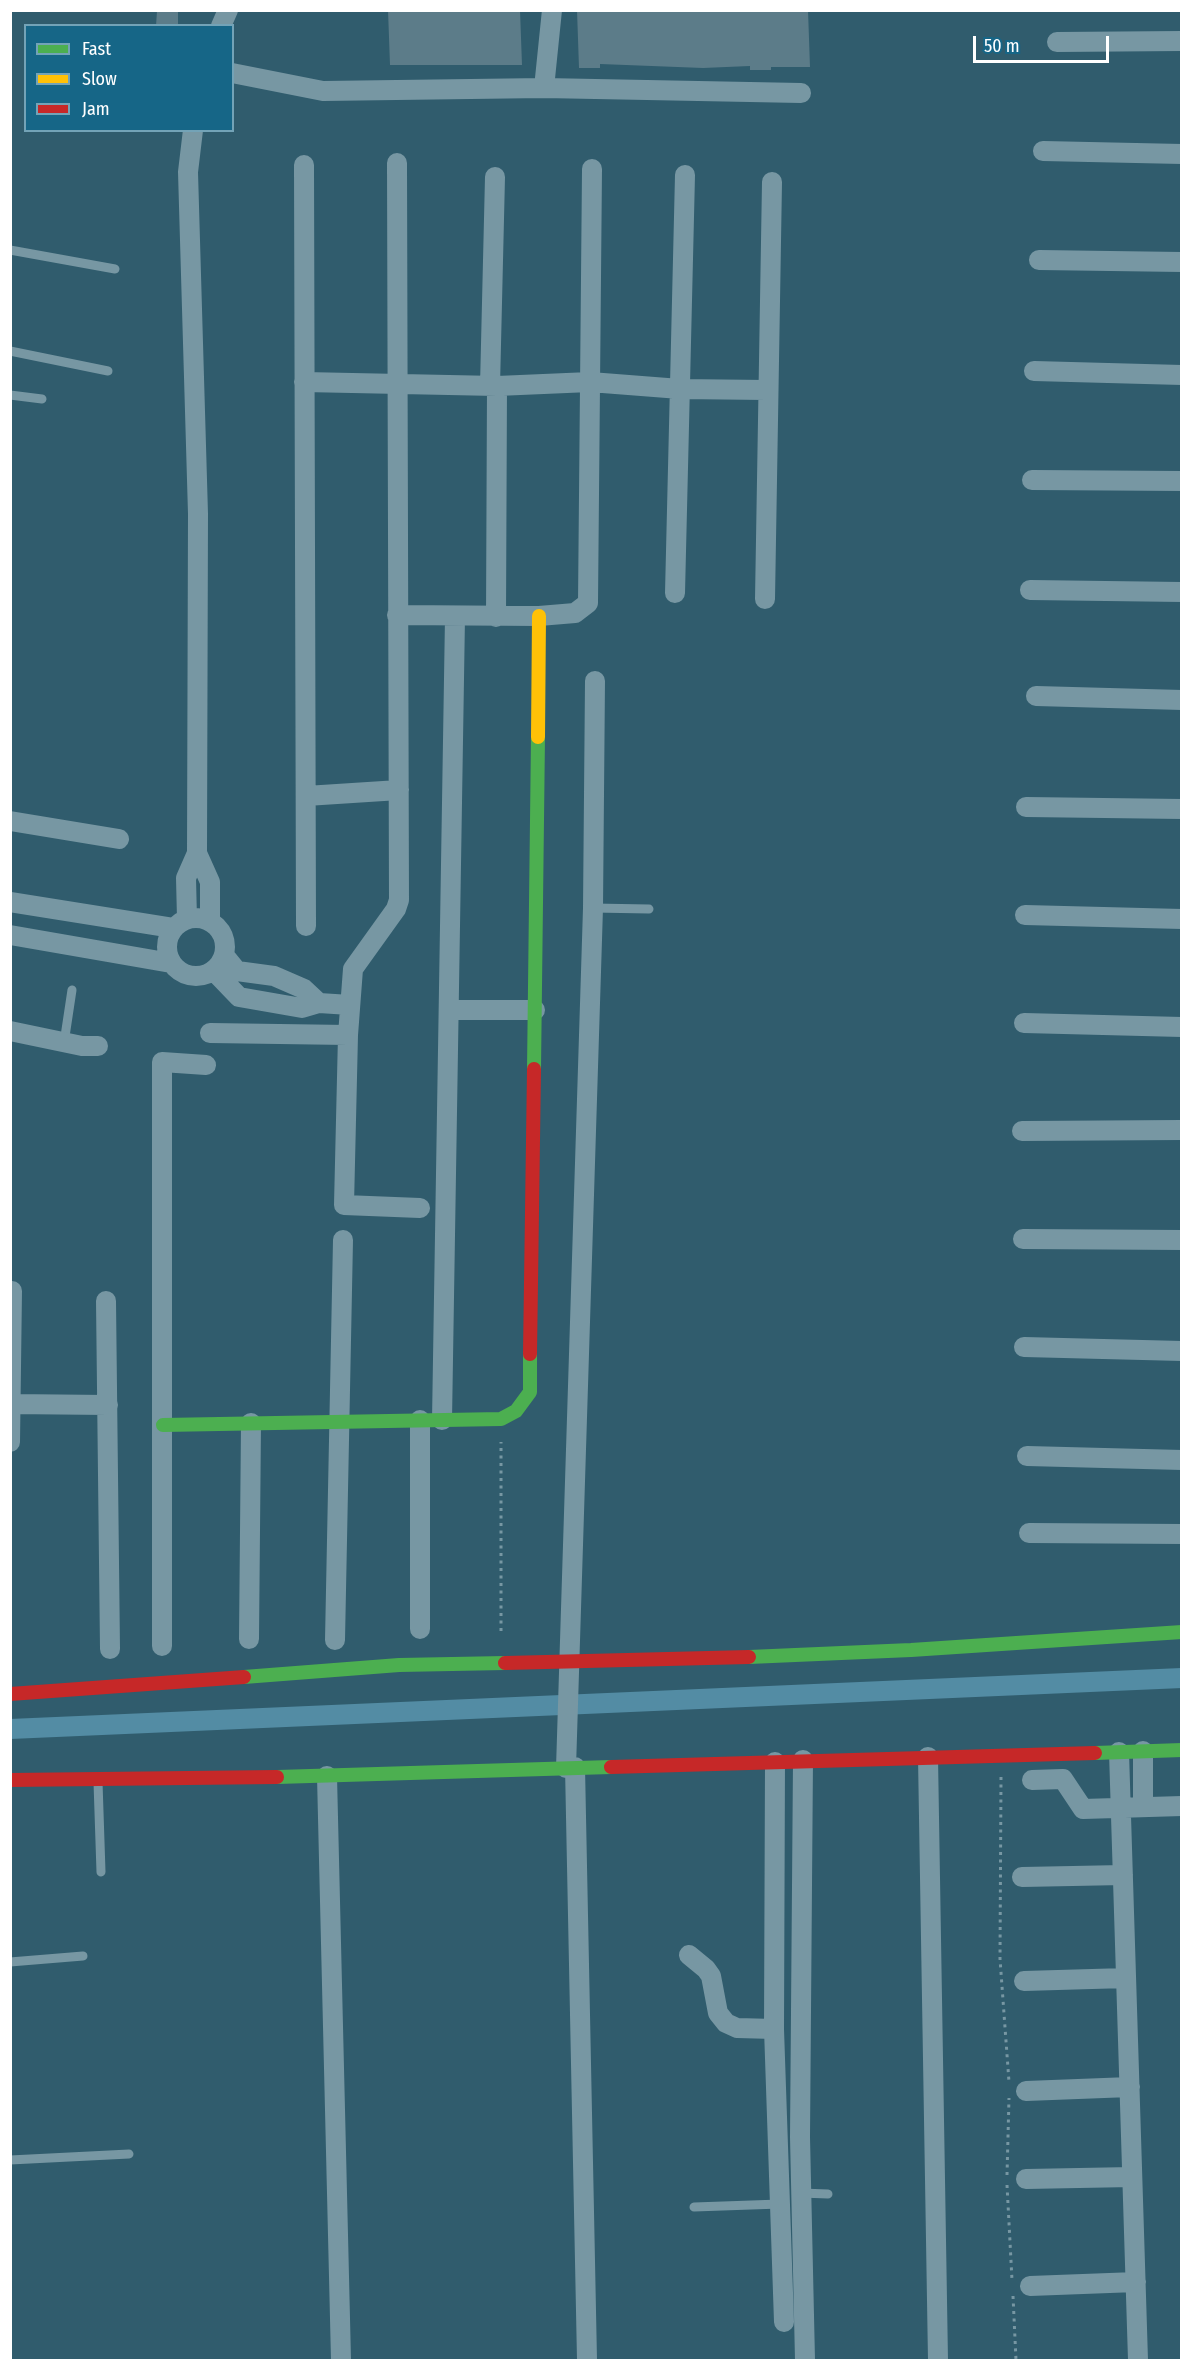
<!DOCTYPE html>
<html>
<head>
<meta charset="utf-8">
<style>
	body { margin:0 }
	#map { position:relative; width:1192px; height:2371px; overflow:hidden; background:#305c6d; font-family:"Fira Sans Condensed",sans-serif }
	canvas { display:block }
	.frame { position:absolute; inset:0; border:12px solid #fff; pointer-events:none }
	.legend { position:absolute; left:24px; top:24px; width:210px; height:108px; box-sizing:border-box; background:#166687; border:2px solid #73a3b7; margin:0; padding:8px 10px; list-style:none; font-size:18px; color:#fff }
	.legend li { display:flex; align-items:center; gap:12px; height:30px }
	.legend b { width:30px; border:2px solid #73a3b7 }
	.scale { position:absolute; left:973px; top:36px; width:136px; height:27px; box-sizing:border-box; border:3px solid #fff; border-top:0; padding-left:8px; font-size:18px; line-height:21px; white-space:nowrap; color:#fff; -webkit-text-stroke:4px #166687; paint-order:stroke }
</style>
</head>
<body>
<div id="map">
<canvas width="1192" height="2371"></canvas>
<div class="frame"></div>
<ul class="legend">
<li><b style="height:8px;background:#4caf50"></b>Fast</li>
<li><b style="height:8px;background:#ffc107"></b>Slow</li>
<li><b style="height:8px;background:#c62828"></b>Jam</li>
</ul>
<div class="scale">50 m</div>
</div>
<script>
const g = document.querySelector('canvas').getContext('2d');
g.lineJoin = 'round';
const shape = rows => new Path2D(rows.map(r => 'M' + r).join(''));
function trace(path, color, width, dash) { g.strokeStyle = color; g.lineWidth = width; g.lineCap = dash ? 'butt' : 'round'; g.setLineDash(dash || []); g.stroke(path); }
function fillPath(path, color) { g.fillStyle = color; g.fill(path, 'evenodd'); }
const canal = shape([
	[10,1729,1182,1678]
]);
const building = shape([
	[388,10,520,10,522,65,390,65],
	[577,10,808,10,810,67,771,67,771,70,750,70,750,66,703,68,600,64,600,68,579,68],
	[157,11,178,12,178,26,156,26]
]);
const path = shape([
	[501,1631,501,1442],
	[1001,1777,1000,1959,1009,2082],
	[1007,2175,1009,2098],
	[1007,2185,1012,2280],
	[1013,2296,1016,2360]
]);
const lane = shape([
	[10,250,115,269],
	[10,351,108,371],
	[10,395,42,399],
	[593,908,649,909],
	[64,1043,72,990],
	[98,1782,101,1872],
	[10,1962,83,1956],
	[10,2160,129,2154],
	[801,2193,828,2194],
	[694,2207,780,2204]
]);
const street = shape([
	[221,26,228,10],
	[1057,42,1182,41],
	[232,73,323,91,544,88,801,93],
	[544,88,552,10],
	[1043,151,1182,154],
	[304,165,306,926],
	[1039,260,1182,262],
	[1034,371,1182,375],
	[304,382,497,386,590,382,680,389,766,390],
	[490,386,495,177],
	[1032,480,1182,481],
	[1030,590,1182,592],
	[675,593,685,175],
	[765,599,772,182],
	[397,615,539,616,575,613,588,603,592,169],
	[496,617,497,386],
	[1036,696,1182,700],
	[306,796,399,790],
	[1026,807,1182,809],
	[10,821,119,839],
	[197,853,210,882,210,921],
	[10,902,173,928],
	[1025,915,1182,919],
	'167 947a29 29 0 1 1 58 0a29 29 0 1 1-58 0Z',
	[187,919,186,878,197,853,198,514,188,172,193,130],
	[10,935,171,963],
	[224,955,237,971,274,976,304,989,319,1003],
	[214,971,239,997,302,1008,319,1003,350,1005],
	[449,1010,535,1010],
	[1024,1023,1182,1027],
	[10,1031,82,1046,98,1046],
	[210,1033,348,1035,353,969,396,909,399,900,397,163],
	[348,1035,344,1205,420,1208],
	[1022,1131,1182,1130],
	[1023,1239,1182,1240],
	[106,1301,110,1649],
	[1024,1347,1182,1351],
	[10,1404,108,1405],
	[420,1420,420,1629],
	[442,1420,455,617],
	[10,1442,12,1291],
	[1027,1456,1182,1460],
	[1029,1533,1182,1534],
	[249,1639,251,1423],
	[335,1640,343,1240],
	[162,1646,162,1062,206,1065],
	[1143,1751,1143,1806],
	[1119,1752,1138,2360],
	[928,1757,938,2360],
	[803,1760,800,2137,805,2360],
	[775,1762,774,2029,784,2322],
	[575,1767,587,2360],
	[566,1768,593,908,595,681],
	[327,1776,341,2360],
	[1032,1780,1063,1779,1083,1809,1182,1806],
	[1022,1877,1123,1875],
	[689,1955,706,1969,711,1976,718,2013,726,2023,737,2028,774,2029],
	[1024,1981,1126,1978],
	[1026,2091,1130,2087],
	[1026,2179,1132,2177],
	[1030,2286,1136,2282]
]);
const fast = shape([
	[534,1069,538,737],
	[163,1425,501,1419,516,1411,530,1392,530,1354],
	[749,1657,911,1650,1182,1632],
	[244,1677,399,1665,505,1663],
	[1095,1753,1182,1750],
	[277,1777,611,1767]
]);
const slow = shape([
	[538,737,539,616]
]);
const jam = shape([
	[530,1354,534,1069],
	[505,1663,749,1657],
	[10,1694,244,1677],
	[611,1767,1095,1753],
	[10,1780,277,1777]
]);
trace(canal, '#538ca4', 20);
fillPath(building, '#5c7c89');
trace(path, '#7797a3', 3, [3, 4.5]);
trace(lane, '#7797a3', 9);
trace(street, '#7797a3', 20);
trace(fast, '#4caf50', 14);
trace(slow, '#ffc107', 14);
trace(jam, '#c62828', 14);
</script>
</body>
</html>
